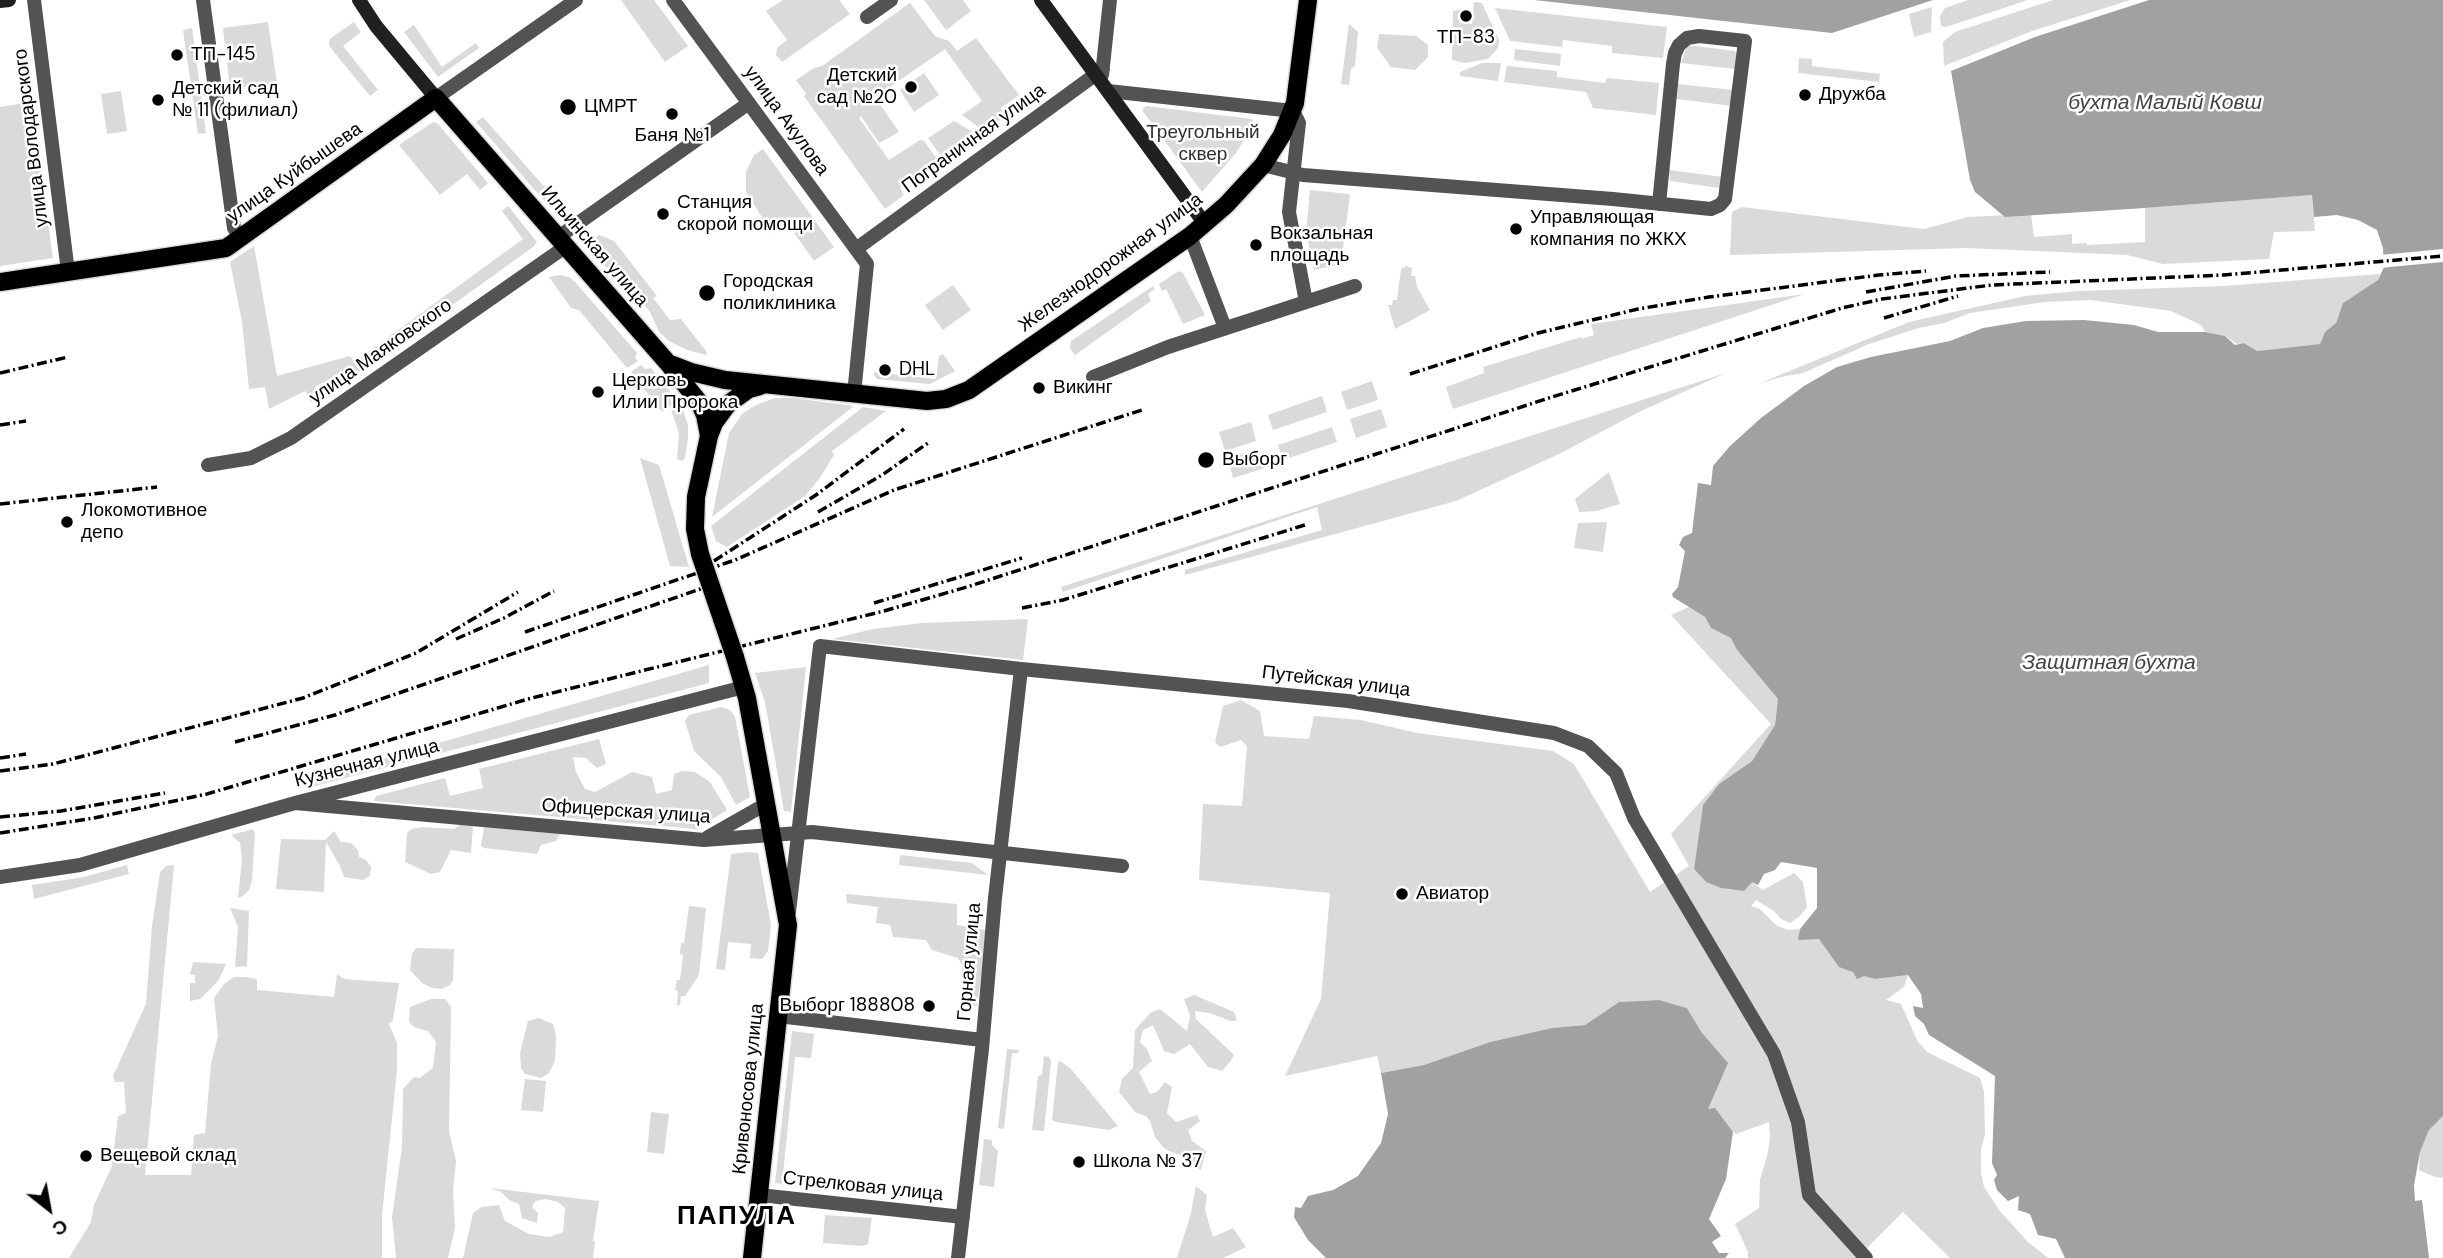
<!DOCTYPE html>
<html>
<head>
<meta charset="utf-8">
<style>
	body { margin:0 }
	#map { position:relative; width:2443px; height:1258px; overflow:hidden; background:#fff; font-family:"DM Sans",sans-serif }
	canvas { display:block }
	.north { position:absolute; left:14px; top:1174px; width:70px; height:70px; -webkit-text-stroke:5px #fff; paint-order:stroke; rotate:149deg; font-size:19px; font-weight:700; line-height:28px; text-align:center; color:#000 }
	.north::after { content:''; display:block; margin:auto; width:24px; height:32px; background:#000; clip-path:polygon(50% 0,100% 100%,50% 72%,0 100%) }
</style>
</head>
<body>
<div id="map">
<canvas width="2443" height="1258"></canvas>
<div class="north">С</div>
</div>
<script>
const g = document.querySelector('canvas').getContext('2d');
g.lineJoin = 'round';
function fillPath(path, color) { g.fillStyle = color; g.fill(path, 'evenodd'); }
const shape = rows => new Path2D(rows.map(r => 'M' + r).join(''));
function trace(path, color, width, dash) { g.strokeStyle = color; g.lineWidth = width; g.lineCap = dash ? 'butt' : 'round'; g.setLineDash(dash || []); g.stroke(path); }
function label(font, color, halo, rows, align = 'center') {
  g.font = font + ' "DM Sans",sans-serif'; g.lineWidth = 5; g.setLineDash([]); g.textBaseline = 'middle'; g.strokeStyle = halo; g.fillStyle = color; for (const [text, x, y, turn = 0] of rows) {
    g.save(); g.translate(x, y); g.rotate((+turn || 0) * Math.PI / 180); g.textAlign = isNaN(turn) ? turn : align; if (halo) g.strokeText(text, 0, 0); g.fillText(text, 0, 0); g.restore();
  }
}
const green = shape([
	[621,0,654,0,688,46,665,62],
	[783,0,839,0,850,14,782,62,776,55,777,48,787,40,766,11],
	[924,0,963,0,971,11,946,30],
	[1968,0,2028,0,1946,27,1941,26,1940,16,1945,8],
	[2053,0,2130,0,2032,31,1944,66,1943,42,1955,32],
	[1474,2,1482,3,1499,40,1498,48,1488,59,1465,63,1452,60,1453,11,1460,10,1459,23,1472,24],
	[910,3,935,36,949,41,957,51,976,38,1019,95,1001,108,1006,116,984,131,962,115,982,101,945,49,875,97,899,132,879,143,861,116,859,118,889,160,920,140,924,141,940,163,923,175,915,187,910,180,900,188,904,195,885,209,804,96,806,94,796,80,814,68,822,66],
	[1932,7,1931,32,1914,37,1909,14],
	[1495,8,1667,27,1663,58,1612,53,1612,46,1563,40,1562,47,1510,41],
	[268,22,277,83,230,89,223,28],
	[354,22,361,32,343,46,378,90,370,96,330,47,329,42,331,38],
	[1349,24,1358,32,1355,66,1351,69,1349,85,1341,84],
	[414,25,442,67,476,43,479,48,438,77,404,32],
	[192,28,206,133,198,134,183,30],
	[1379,34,1416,36,1428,45,1428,57,1415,70,1391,67,1377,48],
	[1687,45,1735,51,1737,57,1736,69,1681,63],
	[1515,49,1561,54,1560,66,1514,60],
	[1799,58,1812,59,1812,66,1880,74,1879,82,1798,73],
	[1482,63,1501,63,1498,81,1460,76,1460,72],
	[1507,66,1557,71,1557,77,1605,83,1607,78,1659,83,1656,115,1593,108,1586,92,1504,82],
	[924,73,939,95,914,112,900,90],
	[1678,84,1734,90,1732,106,1677,99],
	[121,91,127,131,107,134,101,94],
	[31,102,53,258,0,266,0,107],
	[1146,106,1252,119,1254,124,1236,153,1202,192,1142,110],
	[483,117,548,191,561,204,547,204,476,122],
	[954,121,978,135,944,160,928,138],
	[433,122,437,123,488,183,480,190,467,174,440,195,399,145],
	[763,149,834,247,814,261,787,223,772,233,746,192,746,172,754,155],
	[1669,170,1723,177,1721,185,1719,188,1670,181],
	[1310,190,1350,194,1341,264,1314,270,1306,233],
	[2312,195,2315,231,2274,232,2269,259,2163,264,2127,255,1967,248,1730,255,1732,212,1742,207,1924,229,1968,217,2031,214,2034,237,2072,234,2072,244,2087,243,2087,245,2145,242,2145,208],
	[508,206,537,242,533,247,337,388,331,378,315,387,320,397,311,402,305,391,269,409,265,387,249,389,242,322,230,262,254,246,277,376,350,356,354,362,523,239,502,211],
	[599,235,614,241,657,296,653,298,670,320,681,319,707,352,706,355,687,350,669,341,659,332,650,312,622,278,596,260,591,254,589,249,591,242],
	[1406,266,1412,268,1411,276,1415,276,1417,287,1430,310,1395,329,1388,305,1392,305,1393,300,1397,300,1401,269],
	[1179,271,1183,273,1205,315,1183,324,1166,289,1162,291,1159,284],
	[2380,274,2378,280,2343,303,2336,323,2325,332,2320,344,2257,351,2244,343,2237,344,2225,336,2205,332,2201,325,2171,311,2091,300,2045,302,1970,313,1944,323,1919,328,1869,344,1803,373,1781,377,1758,384,1909,322,2025,296,2078,291,2224,286],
	[560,275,569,277,575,282,637,353,635,358,638,361,627,368,579,310,571,308,549,277],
	[953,285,971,310,943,330,925,305],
	[1153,286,1155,289,1148,294,1151,301,1075,355,1070,348,1071,341],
	[1805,294,1453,409,1446,387,1484,373,1483,367,1581,337,1582,339,1594,335,1591,324],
	[943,354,955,371,930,384,877,379,874,375,874,372,936,379,939,356],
	[641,365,645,369,651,368,677,400,684,413,688,425,688,439,685,458,682,461,677,459,679,434,670,406,662,412,631,372],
	[1726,373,1641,411,1559,454,1456,501,1185,575,1185,570,1322,530,1317,507,1063,592,1061,587],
	[1372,381,1378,400,1347,410,1341,392],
	[1322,396,1327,412,1273,430,1268,415],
	[775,398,793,398,854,406,712,517,729,433,742,414,754,406],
	[863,407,886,411,832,451,834,455,819,479,805,496,727,547,716,541,711,526],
	[1381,409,1387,427,1356,438,1350,419],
	[1251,422,1256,441,1225,451,1219,432],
	[1332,427,1337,442,1283,460,1278,445],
	[1259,449,1265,468,1233,478,1228,459],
	[640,458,659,465,689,567,670,566],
	[1609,472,1620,504,1596,511,1579,512,1575,499],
	[1607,522,1603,552,1574,548,1578,523],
	[1689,607,1705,617,1711,628,1732,638,1737,650,1778,699,1775,725,1752,761,1719,784,1703,805,1694,869,1706,882,1732,890,1752,882,1763,890,1794,873,1803,882,1807,907,1800,916,1790,923,1781,919,1774,911,1756,900,1751,906,1760,909,1777,926,1789,930,1800,929,1799,939,1819,939,1854,972,1875,979,1908,975,1904,987,1886,1000,1901,1004,1918,1042,1927,1052,1980,1078,1984,1092,1985,1135,1981,1149,1981,1173,1984,1187,2000,1211,2028,1242,2048,1258,1950,1258,1903,1212,1857,1258,1748,1258,1748,1252,1735,1224,1759,1208,1760,1180,1768,1152,1770,1136,1769,1122,1736,1134,1708,1110,1702,1033,1687,1008,1659,1000,1619,1002,1585,1025,1552,1028,1490,1042,1424,1065,1381,1073,1377,1056,1285,1076,1321,999,1330,893,1199,880,1203,804,1242,806,1247,746,1241,740,1220,747,1215,742,1223,706,1241,700,1260,711,1264,736,1309,739,1314,716,1361,720,1417,733,1553,751,1574,764,1650,892,1689,866,1671,834,1771,724,1671,615],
	[1028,619,1023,660,832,639,873,629,922,623],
	[709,665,709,683,311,787,310,780],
	[806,667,791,812,784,811,765,702,755,673],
	[721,707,730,710,735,717,750,797,736,805,721,777,694,751,685,721,689,715],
	[599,739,606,764,597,768,586,758,573,757,576,772,585,789,595,792,632,772,652,777,656,794,672,790,674,774,682,771,695,772,710,782,727,810,696,829,374,801,376,796,445,778,450,796,483,788,479,769],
	[460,825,473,826,471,853,451,850,440,872,431,874,405,862,407,833,412,829,422,827,454,829],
	[484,827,560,834,556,841,541,845,537,854,484,848,481,846],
	[253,829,255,833,252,881,249,890,243,896,238,898,242,859,240,843,231,835],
	[334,831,341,842,351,843,358,850,359,857,366,860,371,867,370,876,363,880,344,877,340,866,326,842,324,892,276,889,281,839,325,840],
	[748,852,758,853,771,925,768,951,762,959,750,958,751,944,728,942,725,970,716,969,731,854],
	[900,855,972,863,988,875,899,865],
	[127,865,129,874,34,899,32,885,84,877],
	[174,865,145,1175,191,1175,194,1135,205,1133,211,1063,218,1036,214,998,224,984,234,977,245,977,257,979,257,990,334,997,337,974,344,979,399,983,393,1020,389,1024,397,1043,397,1070,382,1215,382,1258,69,1258,91,1222,94,1205,112,1166,118,1116,126,1113,124,1082,115,1082,113,1076,146,1004,152,926,160,872,166,866],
	[846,894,957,904,957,925,985,930,987,937,977,1006,964,1003,961,995,962,965,958,958,932,950,926,940,893,937,890,925,876,923,878,907,847,903],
	[689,906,706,908,699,975,685,996,681,996,680,1005,677,1005,678,991,675,990,677,980,680,980,683,955,680,954,681,943,684,943],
	[230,908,249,911,247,966,235,967,238,927],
	[416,948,454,949,453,980,450,985,442,989,432,988,422,983,410,970,412,954],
	[193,962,226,964,218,981,200,999,190,1001,190,983,195,983,195,975,190,974],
	[1194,995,1234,1012,1237,1021,1231,1021,1209,1013,1195,1011,1196,1019,1234,1055,1230,1062,1222,1071,1208,1067,1190,1044,1174,1054,1164,1051,1153,1025,1143,1030,1140,1042,1147,1049,1152,1061,1139,1072,1150,1094,1157,1092,1165,1082,1172,1087,1167,1113,1176,1122,1197,1115,1200,1121,1188,1130,1192,1141,1206,1151,1201,1170,1195,1167,1187,1157,1169,1151,1163,1147,1155,1137,1150,1121,1146,1116,1136,1113,1119,1092,1122,1079,1133,1068,1135,1030,1150,1013,1160,1009,1187,1031,1190,1016,1184,999],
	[431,999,445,999,451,1007,449,1131,456,1161,453,1191,455,1228,448,1258,396,1258,392,1217,402,1147,403,1089,414,1077,420,1078,433,1068,436,1042,428,1031,414,1027,409,1022,410,1007],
	[539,1018,553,1024,556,1036,555,1061,549,1073,541,1078,525,1074,521,1068,520,1053,528,1021],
	[792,1031,814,1034,811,1058,795,1057,782,1184,775,1183],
	[1007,1049,1019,1050,1018,1053,1012,1053,1004,1129,998,1128],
	[1044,1056,1049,1057,1051,1062,1044,1131,1032,1130,1038,1076,1042,1075],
	[1060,1061,1071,1069,1118,1126,1109,1130,1056,1122,1052,1120,1058,1062],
	[525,1079,546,1081,543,1112,521,1110],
	[651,1112,669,1114,664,1154,647,1152],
	[2443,1116,2443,1178,2435,1177,2419,1170,2420,1152,2429,1130],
	[984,1139,992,1140,992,1145,998,1151,994,1187,979,1185],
	[1196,1186,1207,1195,1205,1210,1213,1237,1233,1228,1246,1247,1223,1258,1177,1258,1191,1213],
	[490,1188,599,1201,593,1241,595,1242,593,1258,463,1258,473,1213,482,1207,499,1205,505,1221,529,1234,550,1237,563,1232,565,1208,558,1202,546,1199,535,1201,532,1207,538,1213,537,1223,522,1218,519,1204,509,1200,501,1192],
	[825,1215,872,1218,868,1244,863,1246,823,1243]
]);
const water = shape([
	[1534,0,1933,0,1832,33],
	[2149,0,2443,0,2443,1116,2429,1130,2420,1152,2414,1185,2415,1201,2422,1200,2429,1258,2065,1258,2056,1239,2038,1235,2030,1214,2018,1210,2019,1196,2008,1201,1997,1190,1994,1180,1997,1175,1992,1163,1995,1076,1929,1035,1924,1024,1915,1016,1913,1006,1923,1008,1921,994,1908,975,1875,979,1864,976,1857,979,1853,972,1839,967,1819,939,1798,940,1800,929,1817,908,1817,868,1781,862,1775,870,1764,874,1758,885,1752,882,1744,891,1721,888,1706,882,1694,869,1703,805,1719,784,1752,761,1775,725,1778,699,1737,650,1731,638,1711,628,1705,617,1673,597,1672,594,1678,587,1685,551,1679,545,1683,537,1692,533,1698,483,1711,485,1713,466,1730,446,1761,418,1804,386,1837,367,1871,357,1950,341,1983,328,2026,321,2084,320,2134,325,2158,332,2205,332,2225,336,2235,345,2244,343,2257,351,2320,344,2325,332,2336,323,2343,303,2378,280,2384,267,2383,248,2377,230,2358,220,2337,215,2314,217,2312,195,2145,208,2005,217,1975,192,1970,180,1951,71,2035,37],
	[1659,1000,1687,1008,1702,1033,1728,1063,1708,1109,1715,1108,1733,1132,1726,1179,1709,1219,1721,1236,1712,1242,1719,1253,1729,1253,1725,1258,1326,1258,1308,1240,1294,1217,1295,1207,1301,1208,1308,1196,1333,1190,1358,1176,1381,1143,1388,1114,1381,1073,1424,1065,1490,1042,1552,1028,1585,1025,1619,1002]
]);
const pier = shape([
	[2443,249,2443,262,2379,268,2380,255]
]);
const street = shape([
	[34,0,68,272],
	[203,0,234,228,240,238],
	[673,0,867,264,854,394],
	[867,17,891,0],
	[1102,75,1110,0],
	[1108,91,1293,111,1299,123,1289,212,1306,302],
	[436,98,576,0],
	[1263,165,1303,175,1613,199,1711,209,1720,205,1725,199,1745,41,1699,36,1687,38,1679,45,1675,53,1673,64,1659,204],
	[1190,236,1225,328],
	[557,238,749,103],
	[856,249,1103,69],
	[1093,377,1168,347,1355,286],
	[208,465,251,458,291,438,565,247],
	[295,803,704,840,812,832,1122,866],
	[708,837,766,804],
	[0,877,80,865,295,803,744,687],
	[789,912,820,646,1021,669,1348,701,1554,733,1588,746,1616,773,1634,818,1774,1054,1798,1122,1809,1195,1866,1258],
	[778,1016,982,1040],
	[759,1195,963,1217],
	[958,1258,982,1049,995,898,1021,669]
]);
const secondary = shape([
	[359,0,376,26,436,98],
	[1041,0,1205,224],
	[0,1,9,0]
]);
const primary = shape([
	[0,282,226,248,436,98,667,362,699,402,705,415,709,436,696,497,695,529,700,554],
	[670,364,691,372,725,380,927,401,946,399,969,390,1190,236,1226,205,1263,165,1282,135,1295,103,1308,0],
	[709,436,714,423,728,404,749,389,760,386],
	[735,657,747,698,788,925,752,1258]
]);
const rail = shape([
	[1866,292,1956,276,2050,272],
	[1884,318,1958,296],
	[0,373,68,357],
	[1410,374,1538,333,1638,309,1709,297,1879,275,1926,271],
	[0,425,26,421],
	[0,504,157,487],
	[818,512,882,475,928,443],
	[714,561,816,495,904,429],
	[874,603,1022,558],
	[1022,608,1063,600,1308,524],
	[525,632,735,560,894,490,1145,409],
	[456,639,504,618,554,591],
	[235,742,335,715,709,586],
	[0,758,26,754],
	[0,771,53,764,303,698,416,653,518,592],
	[0,817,61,811,165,793],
	[0,833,94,818,207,794,528,699,884,611,967,587,1552,397,1842,308,1882,299,1992,285,2224,275,2443,256]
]);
const primaryBridge = shape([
	[700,554,735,657]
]);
const markers = [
	[1466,16,7,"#000"],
	[177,55,7,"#000"],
	[911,87,7,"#000"],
	[1805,95,7,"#000"],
	[158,100,7,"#000"],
	[568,107,9,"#000"],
	[672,114,7,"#000"],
	[663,214,7,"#000"],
	[1516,229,7,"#000"],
	[1256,245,7,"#000"],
	[707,293,9,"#000"],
	[885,370,7,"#000"],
	[1039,388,7,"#000"],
	[598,392,7,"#000"],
	[1206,460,9,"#000"],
	[67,522,7,"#000"],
	[1402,894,7,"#000"],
	[929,1006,7,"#000"],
	[86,1156,7,"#000"],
	[1079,1162,7,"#000"]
];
const poiNames = [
	["ТП-83",1466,38,"center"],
	["ТП-145",191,55],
	["Детский",897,76,"right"],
	["сад №20",897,98,"right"],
	["Детский сад",172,89],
	["№ 11 (филиал)",172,111],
	["Дружба",1819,95],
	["ЦМРТ",584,107],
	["Баня №1",672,136,"center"],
	["Станция",677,203],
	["скорой помощи",677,225],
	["Управляющая",1530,218],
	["компания по ЖКХ",1530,240],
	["Вокзальная",1270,234],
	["площадь",1270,256],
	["Городская",723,282],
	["поликлиника",723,304],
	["DHL",899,370],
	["Церковь",612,381],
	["Илии Пророка",612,403],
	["Викинг",1053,388],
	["Выборг",1222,460],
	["Локомотивное",81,511],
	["депо",81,533],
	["Авиатор",1416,894],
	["Выборг 188808",915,1006,"right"],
	["Вещевой склад",100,1156],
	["Школа № 37",1093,1162]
];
const streetNames = [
	["улица Акулова",786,121,54],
	["улица Володарского",32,138,-97],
	["Пограничная улица",974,139,-36],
	["улица Куйбышева",295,173,-35],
	["Ильинская улица",594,247,49],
	["Железнодорожная улица",1111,263,-36],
	["улица Маяковского",381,352,-35],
	["Путейская улица",1336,682,7],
	["Кузнечная улица",367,764,-14],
	["Офицерская улица",626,812,4],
	["Горная улица",970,962,-85],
	["Кривоносова улица",749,1089,-84],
	["Стрелковая улица",863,1187,6]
];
const parkNames = [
	["Треугольный",1203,133],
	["сквер",1203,155]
];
const waterNames = [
	["бухта Малый Ковш",2165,103],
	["Защитная бухта",2109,663]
];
const districtNames = [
	["ПАПУЛА",737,1217]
];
fillPath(green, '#dadada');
fillPath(water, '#a1a1a1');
fillPath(pier, '#fff');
trace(primary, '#dbdbdb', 21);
trace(street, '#535353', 14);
trace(secondary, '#202020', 14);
trace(primary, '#000', 18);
trace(rail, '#000', 3.5, [10, 3.5, 2, 3.5]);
trace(primaryBridge, '#dbdbdb', 21, []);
trace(primaryBridge, '#000', 18);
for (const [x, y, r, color] of markers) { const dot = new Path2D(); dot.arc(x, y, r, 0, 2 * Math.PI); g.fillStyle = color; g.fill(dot); trace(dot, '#fff', 2.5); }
label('19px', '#000', '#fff', poiNames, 'left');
label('19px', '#000', '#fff', streetNames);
label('19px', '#313131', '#fff', parkNames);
label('italic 21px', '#424242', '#fff', waterNames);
g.letterSpacing = '2px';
label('bold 26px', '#000', '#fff', districtNames);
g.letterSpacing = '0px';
</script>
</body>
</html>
